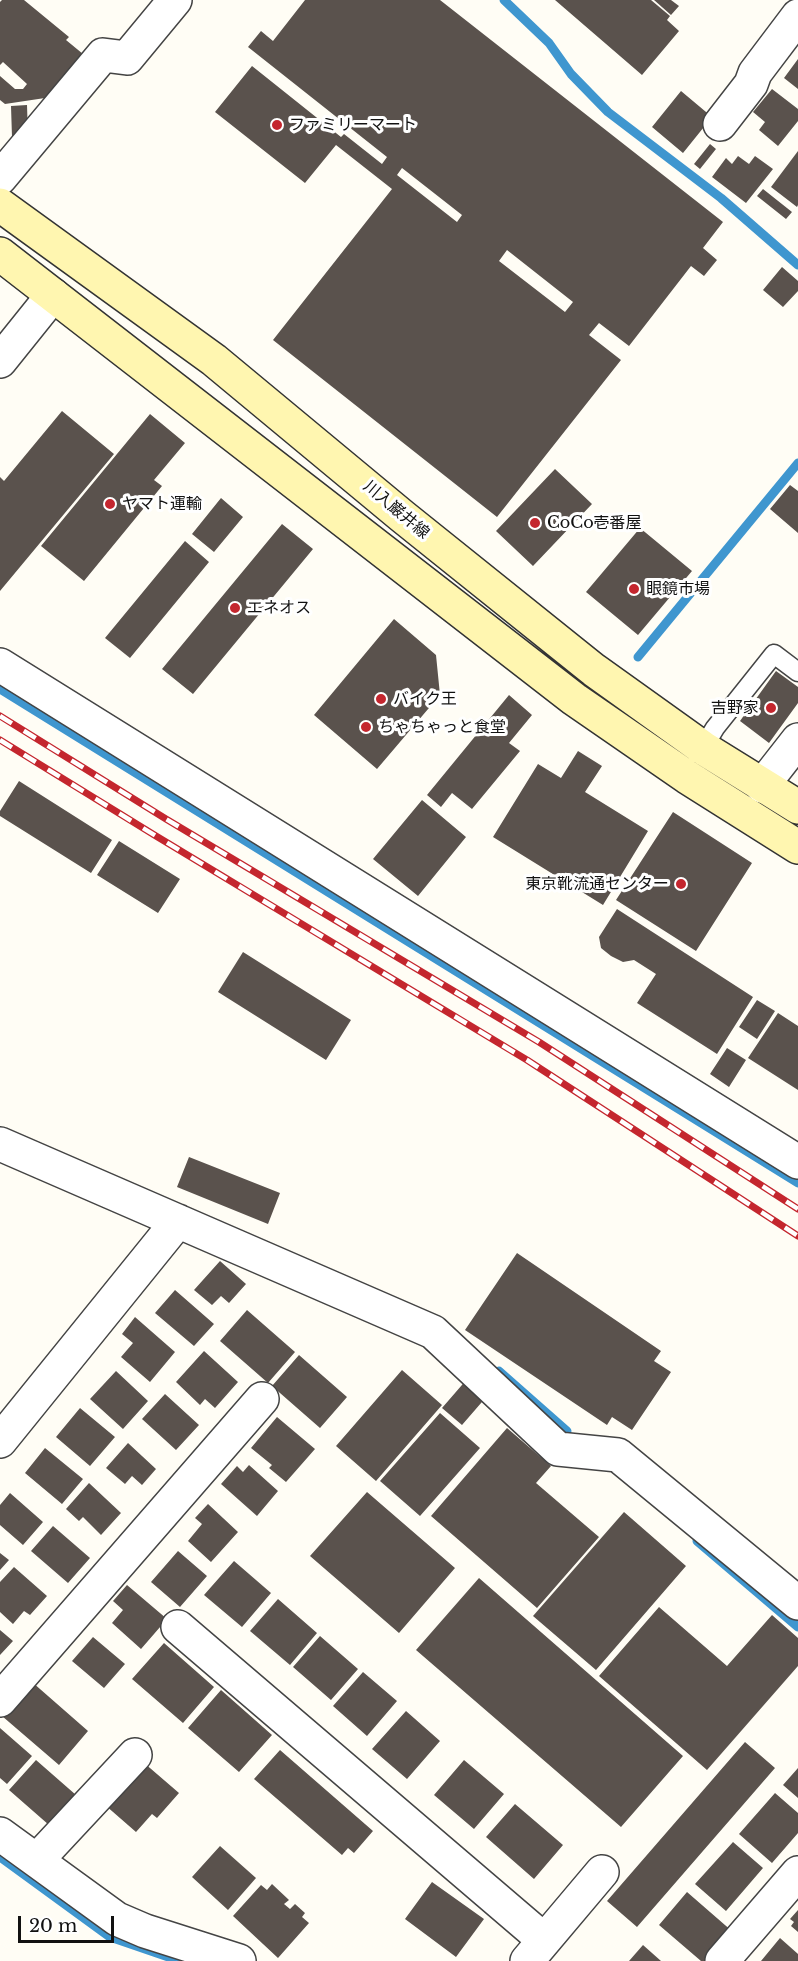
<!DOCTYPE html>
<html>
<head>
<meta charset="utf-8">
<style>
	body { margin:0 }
	#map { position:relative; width:798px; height:1961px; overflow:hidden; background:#fffdf5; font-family:"Libre Baskerville",serif }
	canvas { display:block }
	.scale { position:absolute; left:18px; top:1916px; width:96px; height:27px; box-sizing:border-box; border:3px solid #111; border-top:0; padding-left:8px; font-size:18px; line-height:21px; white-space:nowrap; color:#111; -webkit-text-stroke:4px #fff; paint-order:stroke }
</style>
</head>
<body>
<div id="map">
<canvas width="798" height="1961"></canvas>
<div class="scale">20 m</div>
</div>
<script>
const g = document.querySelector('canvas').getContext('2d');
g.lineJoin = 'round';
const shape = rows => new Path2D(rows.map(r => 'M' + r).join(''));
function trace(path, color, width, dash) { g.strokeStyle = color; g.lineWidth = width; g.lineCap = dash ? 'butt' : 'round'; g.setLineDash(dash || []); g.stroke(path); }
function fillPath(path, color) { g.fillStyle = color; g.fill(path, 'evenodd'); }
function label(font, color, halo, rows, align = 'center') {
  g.font = font + ' "Libre Baskerville","Noto Sans JP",serif'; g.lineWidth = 6; g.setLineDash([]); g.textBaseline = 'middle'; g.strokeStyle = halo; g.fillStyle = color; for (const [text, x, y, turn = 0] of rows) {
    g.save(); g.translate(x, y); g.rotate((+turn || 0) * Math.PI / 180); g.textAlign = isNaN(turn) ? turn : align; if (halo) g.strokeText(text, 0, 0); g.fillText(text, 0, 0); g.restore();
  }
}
const stream = shape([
	[504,0,549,43,571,74,608,112,721,198,798,265],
	[638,657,798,463],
	[0,689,798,1183],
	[499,1371,567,1431],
	[697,1541,798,1627],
	[0,1857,110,1937,180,1961]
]);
const building = shape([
	[2,0,24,0,69,37,66,40,83,54,45,98,5,104,0,100,0,76,15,89,23,89,27,84,3,62,0,65,0,2],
	[305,0,440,0,723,222,703,248,717,260,704,276,691,266,629,346,599,323,589,335,621,360,497,517,273,340,392,189,336,145,305,183,215,112,252,66,341,137,344,134,382,164,387,157,248,47,261,31,273,41],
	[402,168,462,215,457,222,397,175],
	[507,250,573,302,565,312,499,261],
	[555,0,651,0,670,16,667,20,679,31,642,75],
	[654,0,671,0,679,6,671,15],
	[798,59,798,89,784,78],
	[772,89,798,109,798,121,778,146,759,130,765,122,753,112],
	[681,91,712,117,683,153,652,127],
	[27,105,28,137,12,137,11,106],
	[710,144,716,149,700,169,694,164],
	[798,151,798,205,797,207,771,187],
	[738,156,749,164,755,156,773,169,746,203,712,177,726,158,732,164],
	[763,189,792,212,786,219,757,196],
	[782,267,798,281,798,291,783,307,763,290],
	[62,411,114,454,0,591,0,477,4,481],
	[150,414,185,443,154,480,162,486,84,581,41,546],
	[555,469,592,504,533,566,496,531],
	[790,485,798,491,798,533,770,509],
	[221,498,243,517,214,552,192,534],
	[282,524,313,549,193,694,162,669],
	[640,528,692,571,638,635,586,592],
	[185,541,209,562,130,658,105,638],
	[394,619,436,655,440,695,377,769,314,715],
	[776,671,798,687,798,703,769,743,740,721],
	[509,695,532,715,509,743,520,751,472,809,452,793,441,807,427,795],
	[578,751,602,766,585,792,648,831,603,905,493,837,538,764,561,778],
	[19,781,112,840,91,873,0,816,0,811],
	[422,800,466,837,418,896,373,859],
	[673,812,752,863,696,951,616,900],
	[119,841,180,879,158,913,97,875],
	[617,909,753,997,717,1054,637,1003,656,974,634,960,623,962,611,956,601,948,599,937],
	[243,952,351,1020,326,1060,218,992],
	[757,1000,775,1011,757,1039,739,1027],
	[778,1013,798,1026,798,1090,748,1058],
	[727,1048,746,1060,729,1087,710,1074],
	[189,1157,280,1193,268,1224,177,1187],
	[517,1253,661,1351,654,1361,671,1372,632,1430,612,1417,607,1425,465,1330],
	[220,1261,246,1284,229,1303,221,1296,212,1305,194,1290],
	[175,1290,214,1324,194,1346,155,1313],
	[247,1310,295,1352,268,1383,220,1341],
	[135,1317,175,1352,150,1382,121,1357,133,1343,122,1334],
	[204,1351,238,1382,215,1408,205,1399,200,1405,176,1382],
	[299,1355,347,1397,320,1428,272,1386],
	[402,1370,442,1405,376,1481,336,1446],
	[116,1371,148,1401,123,1429,90,1399],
	[468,1378,488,1395,462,1425,442,1408],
	[165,1394,199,1425,176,1450,142,1419],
	[80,1408,115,1437,90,1466,56,1437],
	[440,1413,480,1448,420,1516,380,1481],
	[277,1417,315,1449,286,1482,269,1468,272,1465,251,1448],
	[507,1428,551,1466,536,1483,599,1537,537,1608,431,1516],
	[128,1443,156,1469,142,1485,132,1476,125,1484,106,1468],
	[45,1448,83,1479,62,1504,25,1473],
	[249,1465,278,1491,257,1516,221,1484,237,1466,243,1472],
	[89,1483,121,1513,101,1535,83,1517,79,1521,66,1509],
	[367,1492,455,1568,399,1633,310,1556],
	[10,1493,43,1522,23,1545,0,1525,0,1505],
	[208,1504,238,1532,211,1562,188,1541,202,1524,195,1518],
	[624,1512,686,1566,596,1670,533,1616],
	[53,1526,90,1558,68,1583,31,1551],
	[178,1551,207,1576,180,1607,151,1582],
	[0,1553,9,1560,0,1570],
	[234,1561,271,1593,242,1627,204,1595],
	[14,1567,47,1596,30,1615,24,1611,13,1624,0,1612,0,1582],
	[479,1578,683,1756,621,1827,416,1650],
	[127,1585,167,1619,141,1649,112,1623,123,1610,113,1601],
	[278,1599,317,1633,290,1665,250,1631],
	[659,1607,727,1666,772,1615,798,1638,798,1666,707,1770,599,1676],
	[0,1630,13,1641,0,1655],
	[320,1636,358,1669,331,1700,293,1667],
	[93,1637,125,1664,104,1688,72,1661],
	[164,1643,214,1687,183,1723,132,1679],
	[363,1672,397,1701,367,1736,333,1706],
	[32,1682,88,1731,59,1765,2,1716],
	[221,1690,272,1735,239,1772,188,1728],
	[406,1711,440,1741,407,1779,372,1749],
	[0,1728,32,1756,7,1784,0,1778],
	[745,1742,775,1768,637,1927,607,1901],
	[280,1750,373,1831,354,1853,348,1848,342,1855,254,1779],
	[36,1760,76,1795,49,1825,9,1790],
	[464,1760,504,1794,474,1829,434,1795],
	[143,1762,179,1793,157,1818,152,1814,136,1832,105,1805],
	[798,1768,798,1798,783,1785],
	[775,1793,798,1813,798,1833,772,1863,739,1834],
	[515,1804,563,1845,534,1879,486,1837],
	[733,1842,763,1868,726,1911,695,1884],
	[220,1846,256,1878,228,1910,192,1877],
	[432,1882,484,1919,456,1957,405,1919],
	[272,1884,289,1900,284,1904,290,1909,295,1904,305,1913,302,1917,309,1923,278,1958,233,1916,261,1885,267,1890],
	[687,1892,733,1932,709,1961,701,1961,659,1925],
	[798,1910,798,1932,791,1926,794,1922,790,1919],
	[780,1938,798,1954,798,1961,761,1961],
	[643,1945,661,1961,629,1961]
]);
const lane = shape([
	[703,748,715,728,774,654,798,672]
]);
const street = shape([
	[720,124,751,84,755,73,798,16],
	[0,178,103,55,127,58,175,0],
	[0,361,53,295],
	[0,665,798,1162],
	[762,786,798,740],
	[0,1144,433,1332,558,1449,618,1455,798,1603],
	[0,1441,178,1221],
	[178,1627,544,1940],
	[0,1700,262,1399],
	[0,1834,117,1919,145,1931,239,1961],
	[37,1860,135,1755],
	[527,1961,602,1872],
	[722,1961,798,1873]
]);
const secondary = shape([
	[0,205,214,360,402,516,594,670,703,748,798,807],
	[0,254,574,699,687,777,798,847]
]);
const rail = shape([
	[0,716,166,819,539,1042,798,1209],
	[0,740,156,836,527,1060,798,1236]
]);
const markers = [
	[277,125,6,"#c4262e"],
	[110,504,6,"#c4262e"],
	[535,523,6,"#c4262e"],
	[634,589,6,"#c4262e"],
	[235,608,6,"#c4262e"],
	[381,699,6,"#c4262e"],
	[771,708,6,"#c4262e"],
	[366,727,6,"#c4262e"],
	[681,884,6,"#c4262e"]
];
const poiNames = [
	["ファミリーマート",289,125],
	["ヤマト運輸",122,504],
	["CoCo壱番屋",547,523],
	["眼鏡市場",646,589],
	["エネオス",247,608],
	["バイク王",393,699],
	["吉野家",759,708,"right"],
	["ちゃちゃっと食堂",378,727],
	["東京靴流通センター",669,884,"right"]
];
const streetNames = [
	["川入巌井線",396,510,40]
];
trace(stream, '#3f96cf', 9);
fillPath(building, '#5a524d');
trace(lane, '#444', 21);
trace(street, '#444', 36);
trace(secondary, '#333', 36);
trace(lane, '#fff', 18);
trace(street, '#fff', 33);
trace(secondary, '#fff6b0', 33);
trace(rail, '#c4262e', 7);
trace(rail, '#fff', 4.5, [14]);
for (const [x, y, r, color] of markers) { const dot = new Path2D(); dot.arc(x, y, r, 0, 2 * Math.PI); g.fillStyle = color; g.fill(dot); trace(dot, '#fff', 2); }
label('16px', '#111', '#fff', poiNames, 'left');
label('16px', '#111', '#fff', streetNames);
</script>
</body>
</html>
